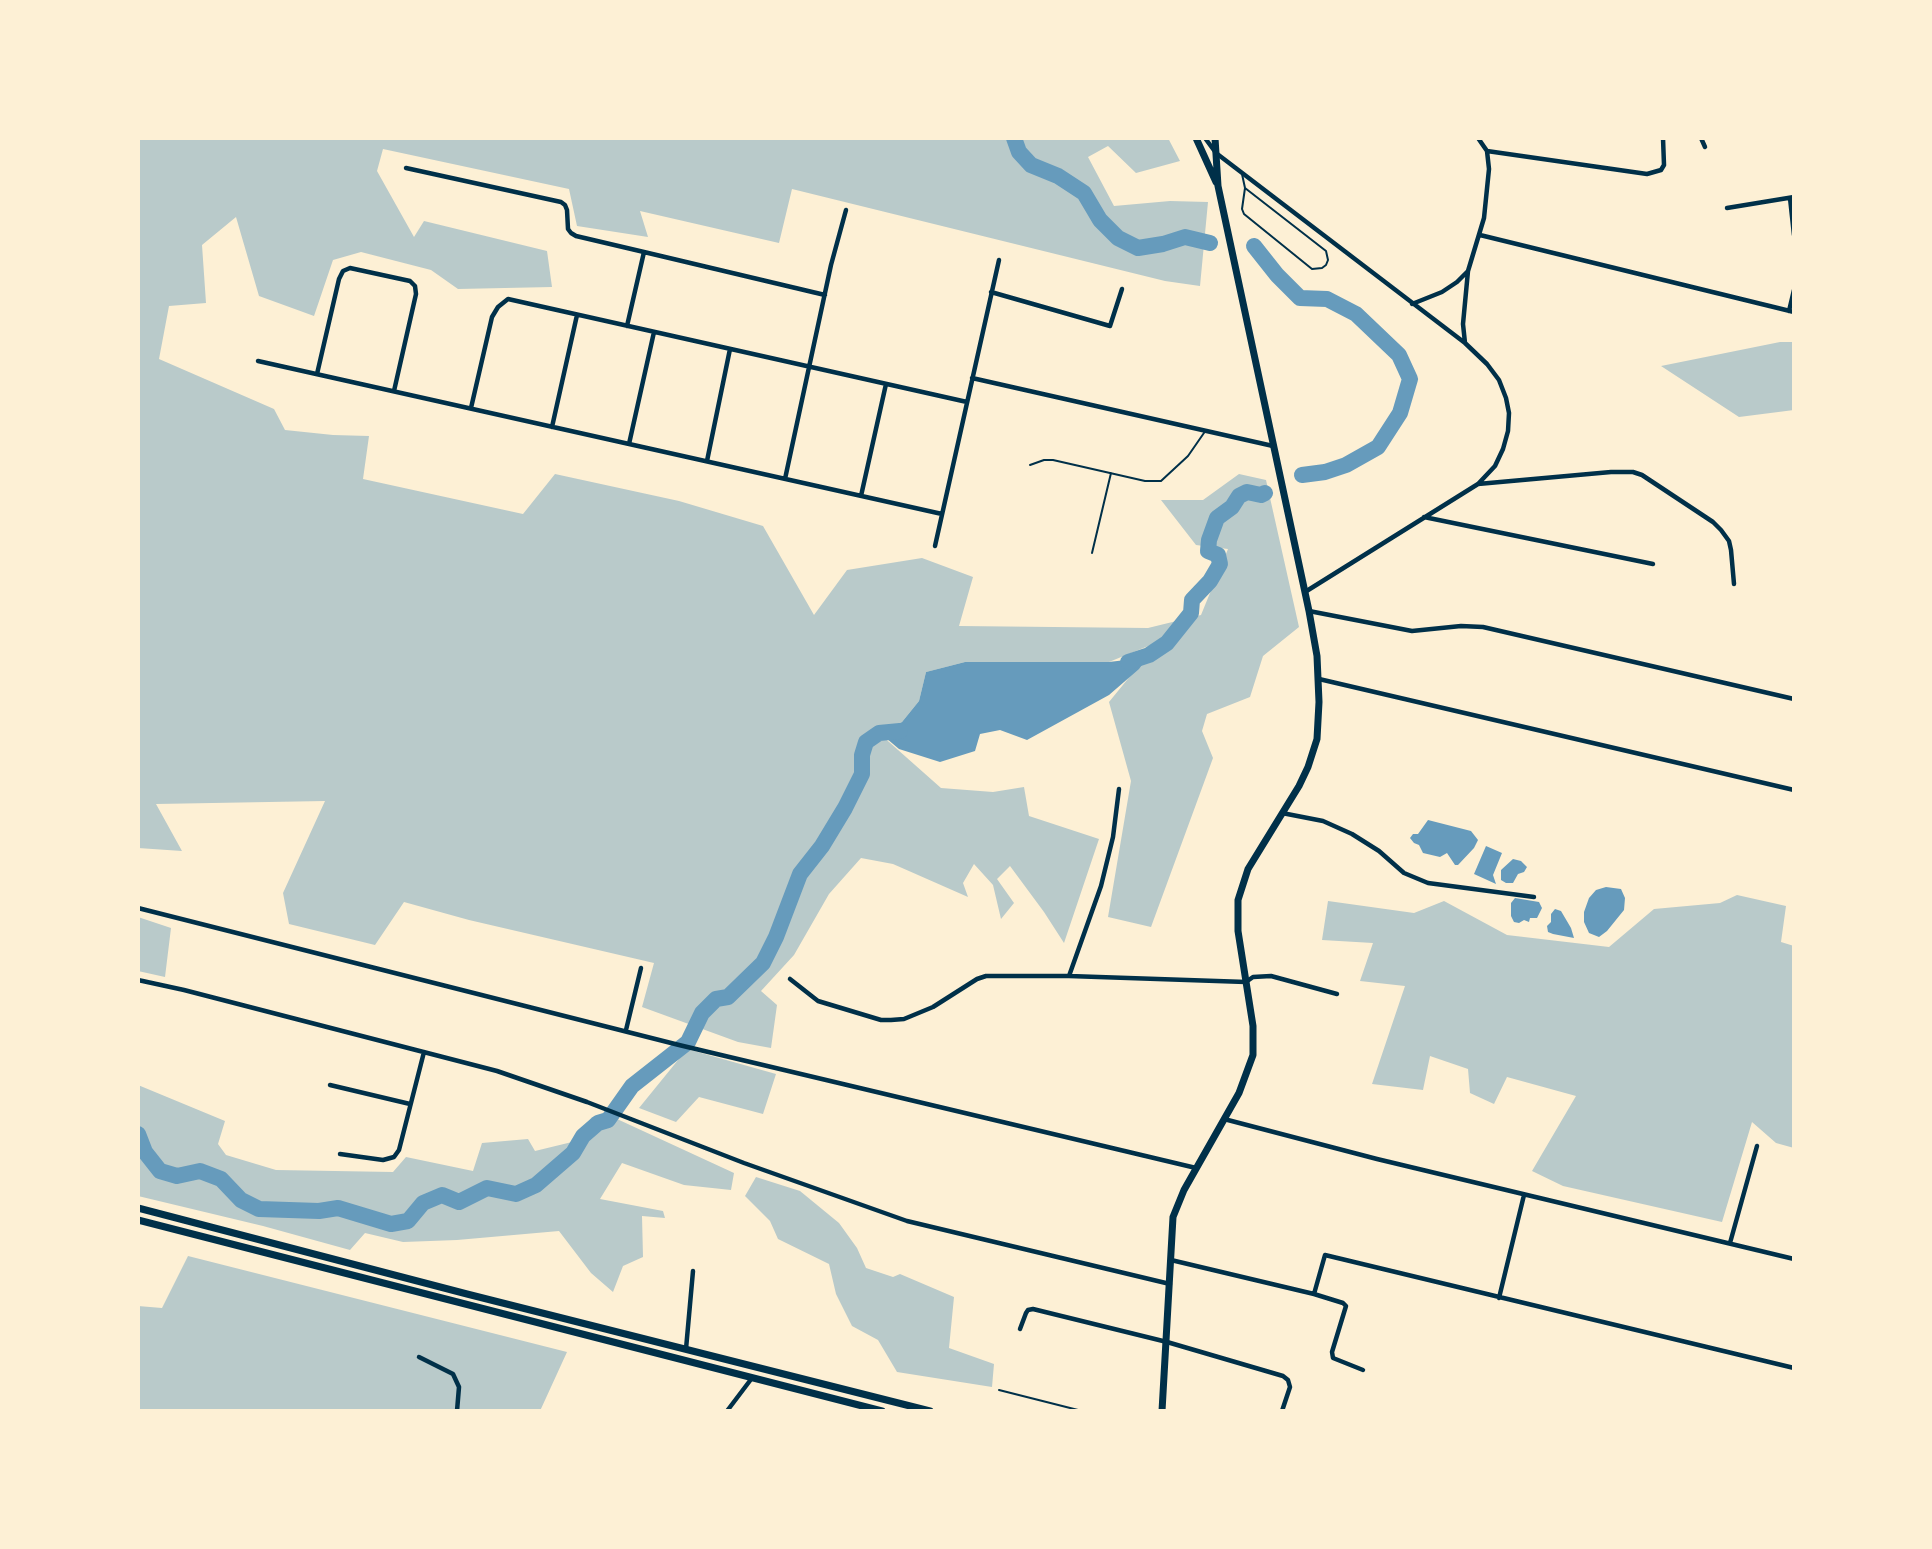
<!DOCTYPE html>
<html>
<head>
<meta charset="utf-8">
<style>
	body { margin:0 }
	#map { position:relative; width:1932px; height:1549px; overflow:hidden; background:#fdf0d5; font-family:"Sofia Sans Condensed",sans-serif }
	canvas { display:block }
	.frame { position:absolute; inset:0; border:140px solid #fdf0d5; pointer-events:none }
</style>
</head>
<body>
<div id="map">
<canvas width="1932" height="1549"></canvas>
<div class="frame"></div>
</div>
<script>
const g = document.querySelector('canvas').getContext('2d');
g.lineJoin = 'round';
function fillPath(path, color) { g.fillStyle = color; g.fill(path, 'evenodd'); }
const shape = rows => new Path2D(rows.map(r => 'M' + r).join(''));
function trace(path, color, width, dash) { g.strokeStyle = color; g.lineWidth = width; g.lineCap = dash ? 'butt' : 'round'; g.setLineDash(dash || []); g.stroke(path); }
const green = shape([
	[138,138,1168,138,1180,161,1136,173,1108,146,1088,157,1114,206,1170,201,1208,202,1200,286,1165,281,792,189,779,243,640,211,648,237,577,226,569,189,383,149,377,171,414,237,424,221,547,251,552,287,458,289,431,270,361,252,333,260,314,316,259,296,236,217,202,245,206,303,169,306,159,359,274,409,285,430,333,435,369,436,363,479,523,514,555,474,679,501,763,526,814,615,847,570,922,558,973,577,959,626,1148,628,1201,615,1228,549,1196,545,1161,500,1203,500,1239,474,1266,480,1299,627,1263,656,1250,697,1207,714,1202,731,1213,758,1151,927,1108,917,1131,781,1109,702,1158,642,1109,662,965,662,926,672,919,701,902,722,880,734,941,788,993,792,1024,787,1029,816,1099,839,1064,943,1044,912,1010,866,997,879,1014,903,1001,919,993,885,974,864,963,883,968,897,893,864,861,858,829,894,794,955,761,991,777,1005,771,1048,738,1042,642,1007,654,963,469,920,404,902,375,945,289,924,283,893,325,801,156,804,182,851,138,848],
	[1780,342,1794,342,1794,410,1739,417,1661,366],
	[1737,895,1786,906,1781,942,1794,946,1794,1148,1776,1143,1752,1122,1722,1222,1563,1186,1532,1171,1576,1096,1507,1077,1494,1104,1470,1093,1468,1069,1430,1056,1423,1090,1372,1084,1405,986,1360,981,1373,943,1322,940,1328,901,1414,913,1444,901,1507,935,1609,947,1654,909,1720,903],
	[138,917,171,928,165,977,138,971],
	[687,1049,776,1074,763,1114,699,1097,676,1122,639,1108],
	[138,1085,225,1121,218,1144,226,1155,276,1170,393,1172,406,1157,473,1171,482,1143,528,1139,535,1151,572,1142,592,1117,617,1119,734,1173,731,1190,684,1185,622,1163,600,1199,663,1211,665,1218,642,1216,643,1257,623,1266,613,1292,591,1273,559,1231,457,1240,403,1242,365,1233,350,1250,263,1226,138,1196],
	[756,1177,800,1191,839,1223,857,1248,866,1268,893,1277,900,1274,954,1297,949,1348,994,1364,992,1387,897,1372,878,1340,852,1326,836,1294,829,1264,778,1239,770,1221,745,1196],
	[188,1256,567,1352,540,1411,138,1411,138,1306,162,1308]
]);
const water = shape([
	[1149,655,1139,669,1109,695,1027,740,1000,730,980,734,975,751,940,762,899,749,880,733,902,722,919,701,926,672,965,662,1109,662,1134,659],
	[1428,820,1471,831,1478,840,1474,848,1458,865,1455,865,1447,853,1440,857,1423,853,1419,845,1414,843,1410,838,1413,834,1418,834],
	[1486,846,1502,853,1493,875,1496,884,1474,874],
	[1513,859,1521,861,1527,867,1524,872,1518,874,1513,883,1506,883,1501,880,1501,870],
	[1606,887,1621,889,1625,898,1624,910,1607,931,1599,937,1589,933,1584,922,1584,912,1589,898,1596,890],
	[1515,898,1539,902,1542,908,1537,918,1530,918,1529,922,1524,920,1519,923,1514,922,1511,916,1511,903],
	[1555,909,1561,911,1571,928,1574,938,1553,934,1548,932,1547,926,1551,922,1551,914]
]);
const river = shape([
	[1014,138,1019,152,1031,165,1058,176,1084,193,1100,220,1118,238,1138,248,1163,244,1185,237,1210,243],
	[1254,246,1277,275,1300,298,1327,299,1356,314,1399,355,1410,379,1400,413,1378,447,1346,465,1325,472,1302,475],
	[1128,662,1149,655,1167,643,1191,613,1192,600,1210,581,1220,564,1218,555,1208,551,1209,540,1217,518,1232,507,1239,496,1247,492,1261,495,1265,493],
	[138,1134,145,1152,160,1171,177,1176,200,1171,221,1179,241,1200,259,1209,319,1211,338,1208,391,1224,408,1221,423,1203,442,1195,459,1202,487,1188,516,1194,536,1185,573,1153,583,1136,598,1123,608,1120,632,1086,688,1042,702,1013,716,999,728,997,763,963,776,937,800,874,822,846,845,808,862,774,862,755,866,742,879,733,900,731]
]);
const service = shape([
	[1242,174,1245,188,1242,209,1244,214,1312,269,1322,268,1326,265,1328,260,1326,251,1245,188],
	[1030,465,1044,460,1053,460,1145,481,1161,481,1188,456,1206,430],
	[1092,553,1111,473],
	[999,1390,1082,1411]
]);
const minor = shape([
	[1205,138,1216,153,1465,343,1487,364,1499,380,1506,398,1509,413,1508,431,1503,449,1495,466,1478,484,1305,592],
	[1701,138,1705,147],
	[1487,151,1647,174,1661,170,1664,165,1663,138],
	[406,168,561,202,565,205,567,210,568,229,571,233,576,236,644,252,627,326],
	[1790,198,1794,235],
	[1727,208,1794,197],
	[1480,235,1794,312],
	[644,252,825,295],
	[991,292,1110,326,1122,289],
	[1412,304,1442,292,1457,282,1468,271],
	[1789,311,1794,290],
	[1465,343,1463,324,1468,271,1484,218,1489,169,1487,151,1478,138],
	[258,361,942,514],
	[317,374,339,279,343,271,350,268,410,281,415,286,416,294,394,391],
	[972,378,1273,446],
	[471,408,492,317,498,307,508,299,967,402],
	[552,427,577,315],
	[629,444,654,332],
	[707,461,730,349],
	[785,479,831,265,846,210],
	[1478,484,1611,472,1633,472,1642,475,1713,522,1721,530,1729,541,1731,550,1734,584],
	[861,496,886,384],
	[1424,517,1653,564],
	[935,546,999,260],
	[1309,611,1412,631,1461,626,1483,627,1794,699],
	[1319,679,1794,790],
	[1282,813,1323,821,1352,834,1379,851,1404,873,1428,883,1534,897],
	[138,908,679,1045,1196,1168],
	[1069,976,1101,886,1113,837,1119,789],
	[790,979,818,1001,881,1020,891,1020,904,1019,933,1007,977,979,986,976,1069,976,1246,982,1253,977,1271,976,1337,994],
	[138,980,184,990,497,1071,587,1102,744,1163,907,1221,1170,1284],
	[626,1030,641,968],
	[330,1085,410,1104],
	[1224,1119,1377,1159,1794,1259],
	[340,1154,383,1160,394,1157,399,1150,424,1052],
	[1730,1243,1757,1146],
	[1171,1260,1314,1294,1325,1255,1794,1368],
	[1314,1294,1343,1303,1346,1306,1332,1352,1333,1358,1363,1370],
	[1499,1298,1524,1195],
	[1020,1329,1026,1313,1028,1310,1033,1309,1167,1342,1283,1376,1288,1380,1290,1387,1282,1411],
	[686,1349,693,1271],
	[419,1357,453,1374,459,1387,457,1411],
	[727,1411,752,1378]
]);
const secondary = shape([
	[1196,138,1216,182],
	[138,1208,467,1294,930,1411],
	[138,1220,882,1411],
	[1162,1411,1173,1217,1184,1190,1239,1093,1253,1055,1253,1026,1238,931,1238,900,1248,869,1299,786,1308,767,1317,739,1319,702,1317,656,1309,611,1218,186,1215,138]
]);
fillPath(green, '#b9caca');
fillPath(water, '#669bbc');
trace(river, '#669bbc', 16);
trace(service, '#003049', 2);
trace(minor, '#003049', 4.5);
trace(secondary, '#003049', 7);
</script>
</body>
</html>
